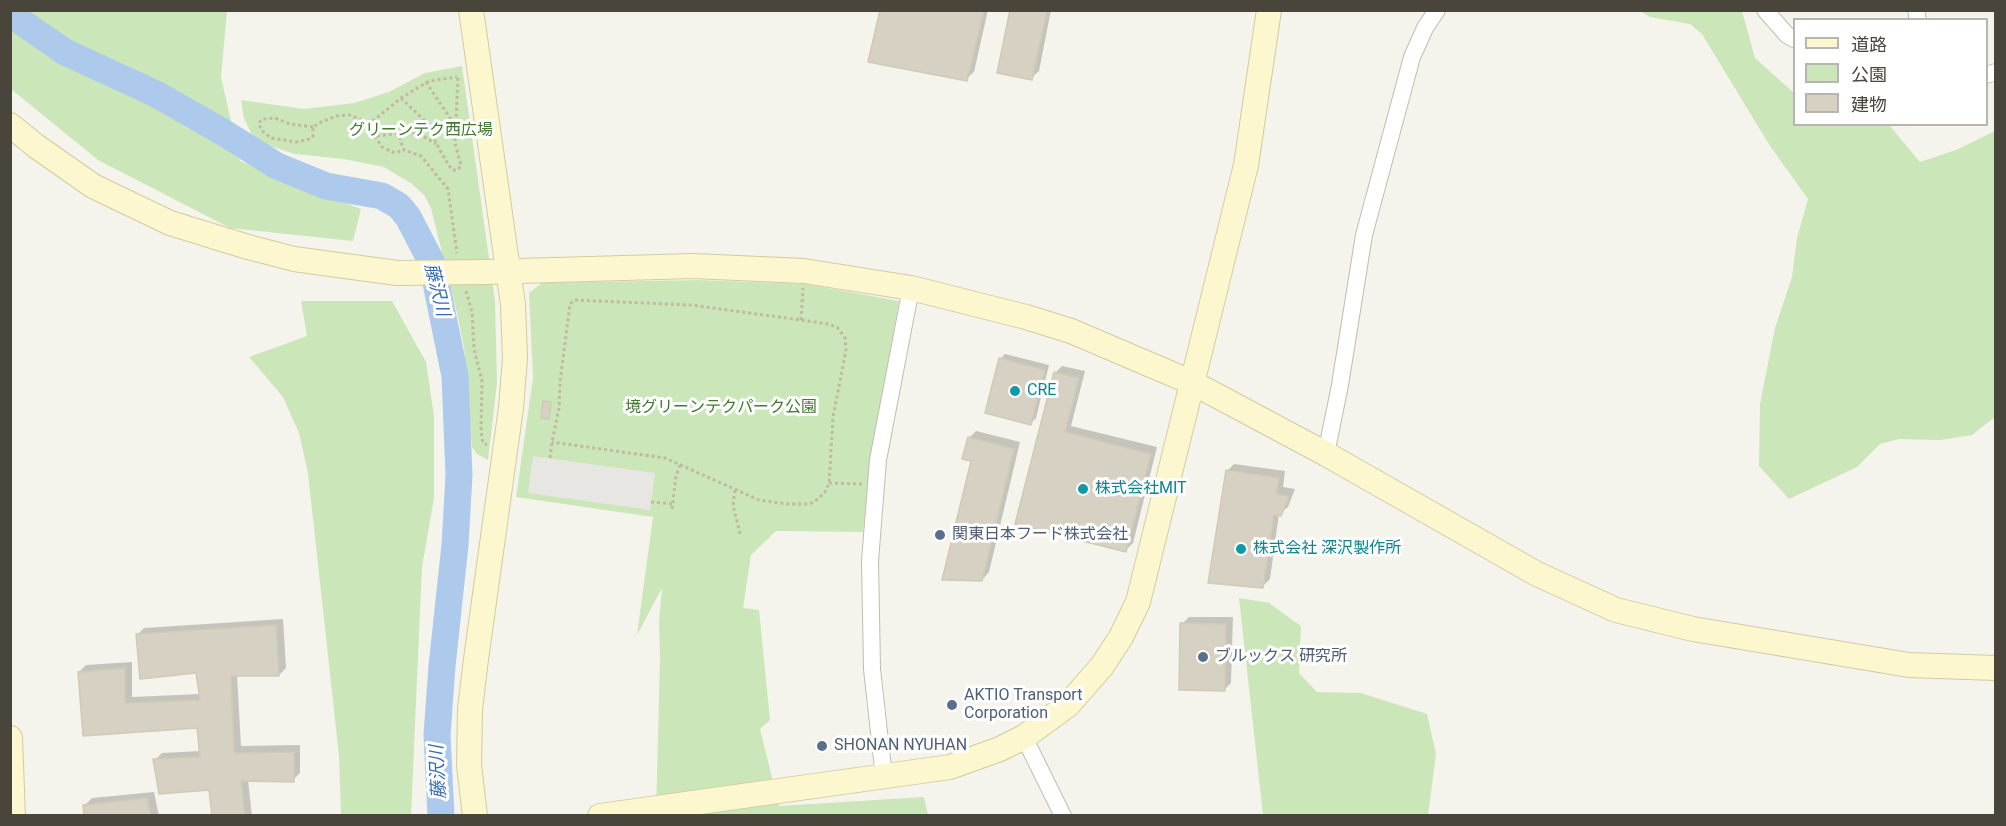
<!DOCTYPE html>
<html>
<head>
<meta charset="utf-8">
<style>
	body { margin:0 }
	#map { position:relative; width:2006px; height:826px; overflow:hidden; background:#f5f4ec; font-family:Roboto,"Noto Sans JP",sans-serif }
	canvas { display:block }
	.frame { position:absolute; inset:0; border:12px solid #49453a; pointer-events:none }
	.legend { position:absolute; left:1793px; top:18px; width:195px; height:108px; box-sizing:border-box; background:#fff; border:2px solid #b6b5b0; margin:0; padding:8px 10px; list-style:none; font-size:18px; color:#49453a }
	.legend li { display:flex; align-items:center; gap:12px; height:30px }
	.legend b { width:30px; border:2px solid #b6b5b0 }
</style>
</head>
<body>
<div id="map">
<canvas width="2006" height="826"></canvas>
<div class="frame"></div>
<ul class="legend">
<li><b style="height:8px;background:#fcf7cf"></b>道路</li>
<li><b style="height:16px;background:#cbe6b8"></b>公園</li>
<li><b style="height:16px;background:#d6d1c2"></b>建物</li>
</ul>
</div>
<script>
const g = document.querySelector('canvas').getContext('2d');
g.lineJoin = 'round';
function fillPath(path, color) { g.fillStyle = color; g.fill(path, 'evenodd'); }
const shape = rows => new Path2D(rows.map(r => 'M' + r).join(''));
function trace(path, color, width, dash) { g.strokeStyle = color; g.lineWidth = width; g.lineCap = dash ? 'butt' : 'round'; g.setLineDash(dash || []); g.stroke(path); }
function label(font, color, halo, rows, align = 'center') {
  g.font = font + ' Roboto,"Noto Sans JP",sans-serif'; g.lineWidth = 6; g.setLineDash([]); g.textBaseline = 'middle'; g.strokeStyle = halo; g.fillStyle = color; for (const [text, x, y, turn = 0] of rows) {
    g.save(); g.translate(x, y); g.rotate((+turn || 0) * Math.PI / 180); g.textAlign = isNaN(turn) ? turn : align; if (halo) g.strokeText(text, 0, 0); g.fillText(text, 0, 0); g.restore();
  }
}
const green = shape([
	[10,11,227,11,221,77,240,161,361,209,353,241,230,228,98,160,11,89],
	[1640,11,1742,11,1755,58,1794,93,1794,124,1889,125,1920,162,1956,150,1995,131,1995,417,1972,435,1941,440,1899,439,1880,444,1857,467,1789,499,1759,466,1760,404,1775,328,1792,277,1797,238,1808,199,1770,146,1702,34,1690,24,1650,17],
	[462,66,495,301,497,383,488,460,477,454,472,447,464,348,457,313,431,208,424,195,412,184,384,167,344,159,295,154,266,145,252,135,244,118,241,100,304,109,354,103,389,92,425,73],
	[698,280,805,284,899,301,872,453,863,532,776,531,751,555,743,608,759,610,770,720,760,729,779,806,924,797,928,815,656,815,660,658,659,621,662,588,637,635,653,517,516,497,533,378,529,293,542,283],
	[301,301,392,301,426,362,434,416,434,498,422,567,411,815,341,815,339,756,308,473,299,433,283,397,249,357,307,336],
	[1239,598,1269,603,1301,626,1299,673,1317,692,1361,693,1427,714,1436,754,1428,815,1263,815]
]);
const parking = shape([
	[533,456,655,473,650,510,528,493]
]);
const shadow = shape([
	[881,10,988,10,974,72,966,79],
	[1012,10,1051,10,1039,71,1031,78],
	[1005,354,1049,365,1036,418,1031,423,1000,359],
	[1062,366,1085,371,1071,426,1157,447,1133,543,1126,550,1017,523,1055,373],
	[976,431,1020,442,989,572,982,580,973,460,969,438],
	[1234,464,1285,471,1283,487,1295,489,1288,507,1279,514,1270,579,1263,586,1227,471],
	[1189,617,1233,617,1231,683,1224,690,1182,624],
	[283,619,286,668,279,675,237,675,241,746,300,745,300,773,293,780,248,780,252,816,213,816,211,788,155,760,162,753,201,751,198,726,85,735,79,672,86,665,132,662,132,697,200,694,197,672,137,635,144,628],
	[154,792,159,816,85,816,85,805,92,798]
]);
const river = shape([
	[10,14,65,52,156,94,221,131,277,166,326,186,382,196,399,206,408,217,432,263,455,376,459,475,455,545,442,666,437,735,441,816]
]);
const building = shape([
	[880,10,984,10,967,81,868,62,880,10],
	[1010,10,1047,10,1032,80,997,73,1010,10],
	[999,358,1045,370,1031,425,985,413,999,358],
	[1054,372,1079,378,1065,432,1151,454,1126,552,1015,524,1054,372],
	[543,401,551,402,549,419,541,418,543,401],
	[968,437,1014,449,982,581,942,580,971,461,962,459,968,437],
	[1226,470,1279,478,1276,494,1289,496,1281,516,1274,515,1263,588,1208,583,1226,470],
	[1180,623,1226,624,1225,691,1179,690,1180,623],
	[276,625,279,676,231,676,234,753,294,752,294,782,241,781,245,816,212,816,209,790,159,794,153,759,200,757,197,728,83,736,78,672,125,668,125,703,200,700,196,673,140,679,136,634,276,625],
	[147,798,151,816,84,816,83,805,147,798]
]);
const path = shape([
	[426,82,454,124],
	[401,98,425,121,442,154,452,170,458,170,461,165,455,143,458,77],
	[368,125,401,98,429,81,457,77],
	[313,127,290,124,275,118,262,119,259,123,261,130,271,138,296,142,310,139,313,136,313,127,319,123,336,116,349,115,365,121,382,147,395,153,404,150],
	[401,131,400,140,404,150,421,156,448,189,457,253],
	[377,136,409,132,423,136,436,144],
	[466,291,472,312,474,349,482,381,481,432,483,443,487,445],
	[801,320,803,288],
	[550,458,552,442,559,408,560,382,570,304,574,300,691,305,801,320,828,324,837,327,845,338,846,350,833,417,829,483,825,492,818,499,810,504,787,504,759,500,665,458,552,442],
	[829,483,862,484],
	[735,490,733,505,740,534],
	[651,502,673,504],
	[672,509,676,476,680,465]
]);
const street = shape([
	[1765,10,1787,35,1794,39],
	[1916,10,1918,20],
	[1986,75,1996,72],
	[1326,454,1340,385,1364,235,1412,57,1425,28,1437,10],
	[1024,737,1063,816],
	[884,777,872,669,870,561,878,460,911,288]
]);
const secondary = shape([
	[471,10,513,305,515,358,511,408,476,659,470,709,469,765,475,816],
	[10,125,36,146,93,186,170,223,248,247,294,259,397,273],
	[485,272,693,266,804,271,911,288,1026,317,1071,331,1193,383,1326,454,1537,574,1616,610,1693,629,1909,665,1996,668],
	[10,738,13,816],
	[600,816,950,767,1000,749,1024,737,1068,705,1102,666,1121,637,1138,602,1246,165,1269,10]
]);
const secondaryBridge = shape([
	[397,273,485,272]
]);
const markers = [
	[1015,391,6,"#0f9aa8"],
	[1083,489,6,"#0f9aa8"],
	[940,535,6,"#5c6f8a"],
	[1241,549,6,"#0f9aa8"],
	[1203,657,6,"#5c6f8a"],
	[952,705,6,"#5c6f8a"],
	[822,746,6,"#5c6f8a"]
];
const parkNames = [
	["グリーンテク西広場",421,131],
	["境グリーンテクパーク公園",721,408]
];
const cultureNames = [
	["CRE",1027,391],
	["株式会社MIT",1095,489],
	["株式会社 深沢製作所",1253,549]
];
const serviceNames = [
	["関東日本フード株式会社",952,535],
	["ブルックス 研究所",1215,657],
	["AKTIO Transport",964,696],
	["Corporation",964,714],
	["SHONAN NYUHAN",834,746]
];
const waterNames = [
	["藤沢川",436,290,76],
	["藤沢川",439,772,-93]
];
fillPath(green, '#cbe6b8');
fillPath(parking, '#e7e6e3');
fillPath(shadow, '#0003');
trace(river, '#adcaed', 27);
fillPath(building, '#d6d1c2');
trace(building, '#d1cab5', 1.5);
trace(street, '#c0bdaf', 18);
trace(secondary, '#d2cb9e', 26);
trace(path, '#c1baa1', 3, [3, 3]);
trace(street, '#fff', 16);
trace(secondary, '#fcf7cf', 24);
trace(secondaryBridge, '#d2cb9e', 26, []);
trace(secondaryBridge, '#fcf7cf', 24);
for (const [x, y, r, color] of markers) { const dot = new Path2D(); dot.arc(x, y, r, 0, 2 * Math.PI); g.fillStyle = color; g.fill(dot); trace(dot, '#fff', 2); }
label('16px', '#41792f', '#fff', parkNames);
label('16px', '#0d838f', '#fff', cultureNames, 'left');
label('16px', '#4e5e75', '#fff', serviceNames, 'left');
label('italic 18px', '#386cb0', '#fff', waterNames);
</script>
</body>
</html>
